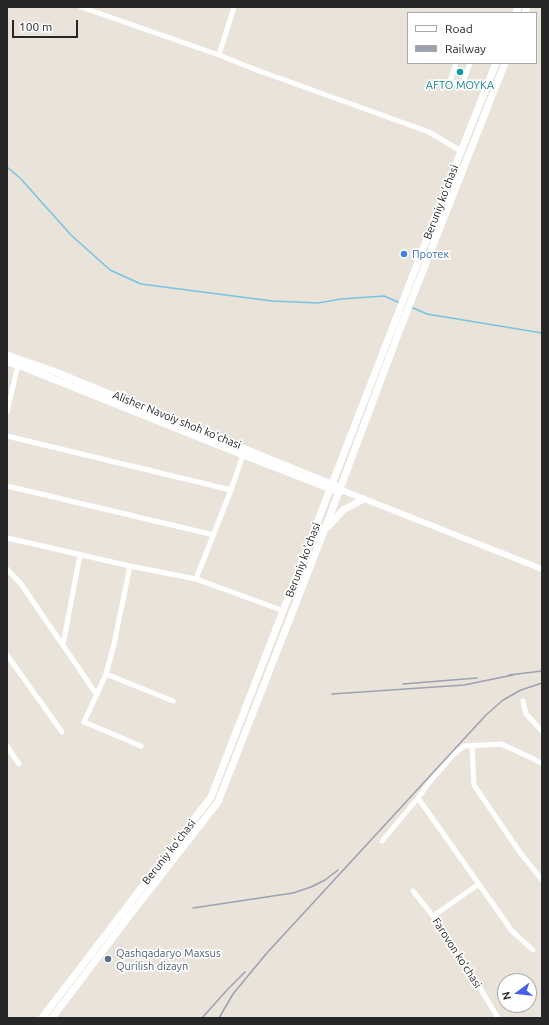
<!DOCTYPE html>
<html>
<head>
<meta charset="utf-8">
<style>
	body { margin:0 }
	#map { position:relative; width:549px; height:1025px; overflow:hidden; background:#e9e3da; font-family:Ubuntu,sans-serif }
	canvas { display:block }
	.frame { position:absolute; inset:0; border:8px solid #272727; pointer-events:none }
	.legend { position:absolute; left:407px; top:12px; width:130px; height:52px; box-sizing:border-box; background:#fff; border:1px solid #a9a9a9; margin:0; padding:5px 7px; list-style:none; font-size:12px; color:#272727 }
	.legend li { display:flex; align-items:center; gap:8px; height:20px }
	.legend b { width:20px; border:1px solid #a9a9a9 }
	.north { position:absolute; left:497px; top:973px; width:40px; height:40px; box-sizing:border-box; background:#fff; border:1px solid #a9a9a9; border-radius:50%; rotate:255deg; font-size:11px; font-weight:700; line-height:16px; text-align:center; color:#272727 }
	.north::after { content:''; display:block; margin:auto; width:14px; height:18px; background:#4560eb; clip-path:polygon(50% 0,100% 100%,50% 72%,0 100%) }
	.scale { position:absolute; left:12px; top:20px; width:66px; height:18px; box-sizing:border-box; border:2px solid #272727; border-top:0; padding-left:5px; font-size:12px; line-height:14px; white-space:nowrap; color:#272727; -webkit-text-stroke:3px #fff; paint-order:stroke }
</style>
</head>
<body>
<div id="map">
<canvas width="549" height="1025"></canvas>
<div class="frame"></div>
<ul class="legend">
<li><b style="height:5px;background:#fff"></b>Road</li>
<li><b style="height:5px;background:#9da0b0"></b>Railway</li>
</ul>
<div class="north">N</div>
<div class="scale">100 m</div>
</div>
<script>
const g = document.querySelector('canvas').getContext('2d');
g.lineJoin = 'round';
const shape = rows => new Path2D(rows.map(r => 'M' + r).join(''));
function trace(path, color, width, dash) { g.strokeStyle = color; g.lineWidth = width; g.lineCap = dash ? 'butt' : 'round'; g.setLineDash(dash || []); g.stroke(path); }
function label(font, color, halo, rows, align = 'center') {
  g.font = font + ' Ubuntu,sans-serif'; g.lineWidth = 3.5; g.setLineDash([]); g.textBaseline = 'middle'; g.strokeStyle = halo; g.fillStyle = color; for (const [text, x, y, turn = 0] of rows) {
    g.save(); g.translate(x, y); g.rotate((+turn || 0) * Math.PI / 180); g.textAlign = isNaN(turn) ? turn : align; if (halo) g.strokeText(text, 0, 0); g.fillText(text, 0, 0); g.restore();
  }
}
const stream = shape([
	[7,167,21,179,71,235,110,270,141,284,272,301,318,303,341,299,384,296,400,303],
	[411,307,427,314,542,333]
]);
const minor = shape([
	[81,7,219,55,254,69,429,132,461,151],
	[219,55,234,7],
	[456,63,450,81,462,85,470,63],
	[7,412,18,365],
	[7,436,231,490],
	[7,486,214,535],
	[7,538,130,566,196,579,284,611],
	[130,566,114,644,106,674,84,722,141,746],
	[7,569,21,584,97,695],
	[196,579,231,490,243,455],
	[63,645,80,555],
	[7,655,62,732],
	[106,674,173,701],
	[523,701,526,714,542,731],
	[7,746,19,764],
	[472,746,474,785,519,851,542,880],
	[418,798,512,931,533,950],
	[382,841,418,798,432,779,454,754,464,746,501,744,534,759,542,764],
	[413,891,433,916,476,981,498,1018],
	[433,916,479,884]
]);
const tertiary = shape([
	[338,492,344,491,542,569]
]);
const secondary = shape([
	[516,13,518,7],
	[525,13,527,7],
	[7,355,53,371,336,486],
	[7,362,18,365,243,455,334,490],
	[328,527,343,510,364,499],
	[42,1018,211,797,450,179,496,63],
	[52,1018,130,915,218,802,323,534,400,329,505,63]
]);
const rail = shape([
	[509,675,542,671],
	[403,684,477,678],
	[332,694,464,685,513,675],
	[193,908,293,893,311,887,325,880,338,870],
	[202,1018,227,990,245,972],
	[219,1018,233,994,266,954,486,715,503,700,521,690,542,683]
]);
const markers = [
	[460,72,4,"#0f9aa8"],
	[404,254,4,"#3f7fe0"],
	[108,959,4,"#5c6f8a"]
];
const cultureNames = [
	["AFTO MOYKA",460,85]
];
const streetNames = [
	["Beruniy ko'chasi",441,202,-69],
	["Alisher Navoiy shoh ko'chasi",177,420,22],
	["Beruniy ko'chasi",303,560,-69],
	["Beruniy ko'chasi",169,852,-52],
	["Farovon ko'chasi",457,953,57]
];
const shopNames = [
	["Протек",412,254]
];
const serviceNames = [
	["Qashqadaryo Maxsus",116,953],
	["Qurilish dizayn",116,966]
];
trace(stream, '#74c4e4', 1.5);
trace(minor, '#fff', 5);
trace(tertiary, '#fff', 6);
trace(secondary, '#fff', 7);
trace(rail, '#9da0b0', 1.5);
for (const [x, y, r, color] of markers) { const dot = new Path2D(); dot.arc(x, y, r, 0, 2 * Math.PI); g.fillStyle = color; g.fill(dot); trace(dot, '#fff', 1.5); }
label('11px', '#0d838f', '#fff', cultureNames);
label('11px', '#272727', '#fff', streetNames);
label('11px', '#366cbe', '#fff', shopNames, 'left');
label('11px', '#4e5e75', '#fff', serviceNames, 'left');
</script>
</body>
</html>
